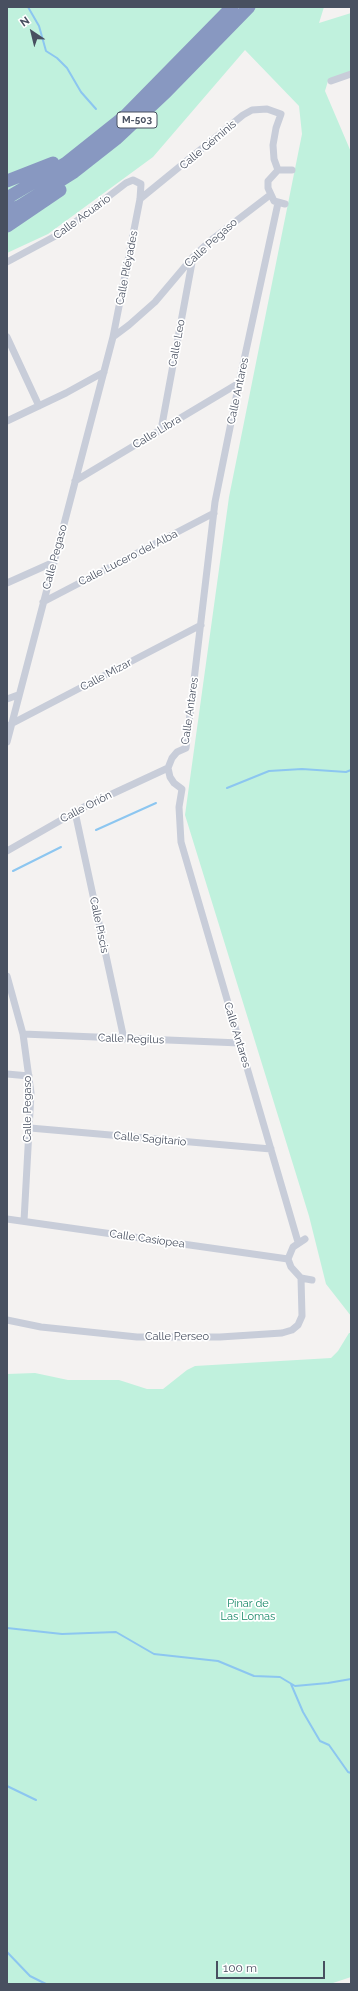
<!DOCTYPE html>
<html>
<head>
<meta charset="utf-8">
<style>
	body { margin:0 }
	#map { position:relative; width:358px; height:1991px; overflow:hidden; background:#f4f2f1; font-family:Raleway,sans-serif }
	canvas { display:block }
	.frame { position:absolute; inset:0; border:8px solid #485060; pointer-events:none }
	.north { position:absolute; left:12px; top:12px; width:40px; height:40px; -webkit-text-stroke:3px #fff; paint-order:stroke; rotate:325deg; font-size:11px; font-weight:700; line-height:16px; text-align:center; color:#485060 }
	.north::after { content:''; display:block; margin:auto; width:14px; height:18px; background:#485060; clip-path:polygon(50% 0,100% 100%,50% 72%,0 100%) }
	.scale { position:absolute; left:216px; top:1961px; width:109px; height:18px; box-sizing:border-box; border:2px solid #485060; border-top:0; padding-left:5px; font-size:12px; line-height:14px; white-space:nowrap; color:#485060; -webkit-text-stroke:3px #fff; paint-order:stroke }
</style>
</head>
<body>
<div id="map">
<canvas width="358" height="1991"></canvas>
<div class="frame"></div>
<div class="north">N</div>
<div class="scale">100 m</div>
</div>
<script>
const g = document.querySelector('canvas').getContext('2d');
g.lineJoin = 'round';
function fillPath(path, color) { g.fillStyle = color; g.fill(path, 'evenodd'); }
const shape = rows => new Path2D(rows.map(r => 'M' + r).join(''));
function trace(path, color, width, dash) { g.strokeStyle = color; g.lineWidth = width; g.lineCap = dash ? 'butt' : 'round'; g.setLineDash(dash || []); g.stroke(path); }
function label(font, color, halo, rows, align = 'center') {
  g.font = font + ' Raleway,sans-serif'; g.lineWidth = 3.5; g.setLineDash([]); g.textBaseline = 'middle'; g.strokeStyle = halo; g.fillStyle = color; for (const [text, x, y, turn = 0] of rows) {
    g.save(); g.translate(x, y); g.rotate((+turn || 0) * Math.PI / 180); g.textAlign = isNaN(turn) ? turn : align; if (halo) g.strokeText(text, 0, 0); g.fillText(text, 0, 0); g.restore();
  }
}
const green = shape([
	[7,7,324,7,319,23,351,13,351,72,328,81,325,91,351,152,351,1316,326,1284,309,1216,185,815,229,497,302,134,299,106,245,50,153,157,48,234,7,253],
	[349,1333,351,1333,351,1977,330,1984,7,1984,7,1374,35,1373,68,1380,119,1380,147,1389,163,1389,187,1370,195,1366,331,1358,338,1351]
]);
const stream = shape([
	[28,7,39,26,46,51,57,58,67,68,81,92,96,109],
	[227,788,269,771,302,769,346,772,351,770],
	[96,830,156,803],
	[13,871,61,847],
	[7,1628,62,1634,116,1632,154,1654,218,1661,254,1676,280,1677,295,1686,328,1683,351,1679],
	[291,1684,303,1712,320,1741,329,1745,348,1772,351,1773],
	[7,1786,36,1800],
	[7,1952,30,1976,46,1984]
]);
const street = shape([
	[331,81,351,74],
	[140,199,243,115,252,110,267,109,281,114,276,128,273,145,274,159,278,170],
	[278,203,239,383,215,502,186,748,177,752,172,758,168,768,170,777,174,783,182,789,179,807,181,842,298,1242],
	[285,204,274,201,268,188,268,181,278,170,292,170],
	[7,262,61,233,126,183,133,180,141,184,140,199,113,337],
	[7,337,39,406],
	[7,421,66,393,104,372],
	[161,430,193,257],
	[75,481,239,383],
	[7,583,54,562],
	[43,602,214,513],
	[7,699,18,695],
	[11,724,201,625],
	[7,742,113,337,129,325,155,302,193,257,210,241,270,195],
	[75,812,124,1039],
	[7,851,84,807,168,768],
	[7,976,23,1034,31,1093,24,1221],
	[23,1034,240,1043],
	[7,1074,29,1076],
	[30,1128,271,1149],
	[7,1219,288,1259],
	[305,1239,293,1247,288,1259,291,1267,301,1278,312,1280],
	[7,1320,41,1327,137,1337,220,1337,282,1333,292,1330,298,1325,302,1316,301,1278]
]);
const highway = shape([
	[7,181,53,163],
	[7,198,66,163,125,116,232,7],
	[7,211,20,206,74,172,116,139,166,92,249,7],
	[7,226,60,190]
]);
const shields = [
	[137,120,40]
];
const shieldNames = [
	["M-503",137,120]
];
const streetNames = [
	["Calle Géminis",208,145,-40],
	["Calle Acuario",82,217,-36],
	["Calle Pegaso",211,243,-42],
	["Calle Pléyades",127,268,-79],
	["Calle Leo",177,343,-79],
	["Calle Antares",238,391,-78],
	["Calle Libra",157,432,-31],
	["Calle Pegaso",55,557,-75],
	["Calle Lucero del Alba",128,558,-27],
	["Calle Mizar",106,675,-28],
	["Calle Antares",190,711,-82],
	["Calle Orión",86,807,-27],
	["Calle Piscis",99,925,78],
	["Calle Antares",237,1035,73],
	["Calle Regilus",131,1039,2],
	["Calle Pegaso",28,1109,-90],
	["Calle Sagitario",150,1139,5],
	["Calle Casiopea",147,1239,8],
	["Calle Perseo",177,1337]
];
const parkNames = [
	["Pinar de",248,1604],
	["Las Lomas",248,1617]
];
fillPath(green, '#c0f1dd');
trace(stream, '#8cc6f0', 2);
trace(street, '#c8cdd9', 7);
trace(highway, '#8898c1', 13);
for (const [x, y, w] of shields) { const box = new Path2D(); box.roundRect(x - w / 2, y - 8, w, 16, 3); g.fillStyle = '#fff'; g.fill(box); trace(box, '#485060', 1); }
label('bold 10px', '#485060', null, shieldNames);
label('11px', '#485060', '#fff', streetNames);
label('11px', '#148665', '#fff', parkNames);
</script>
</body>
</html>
